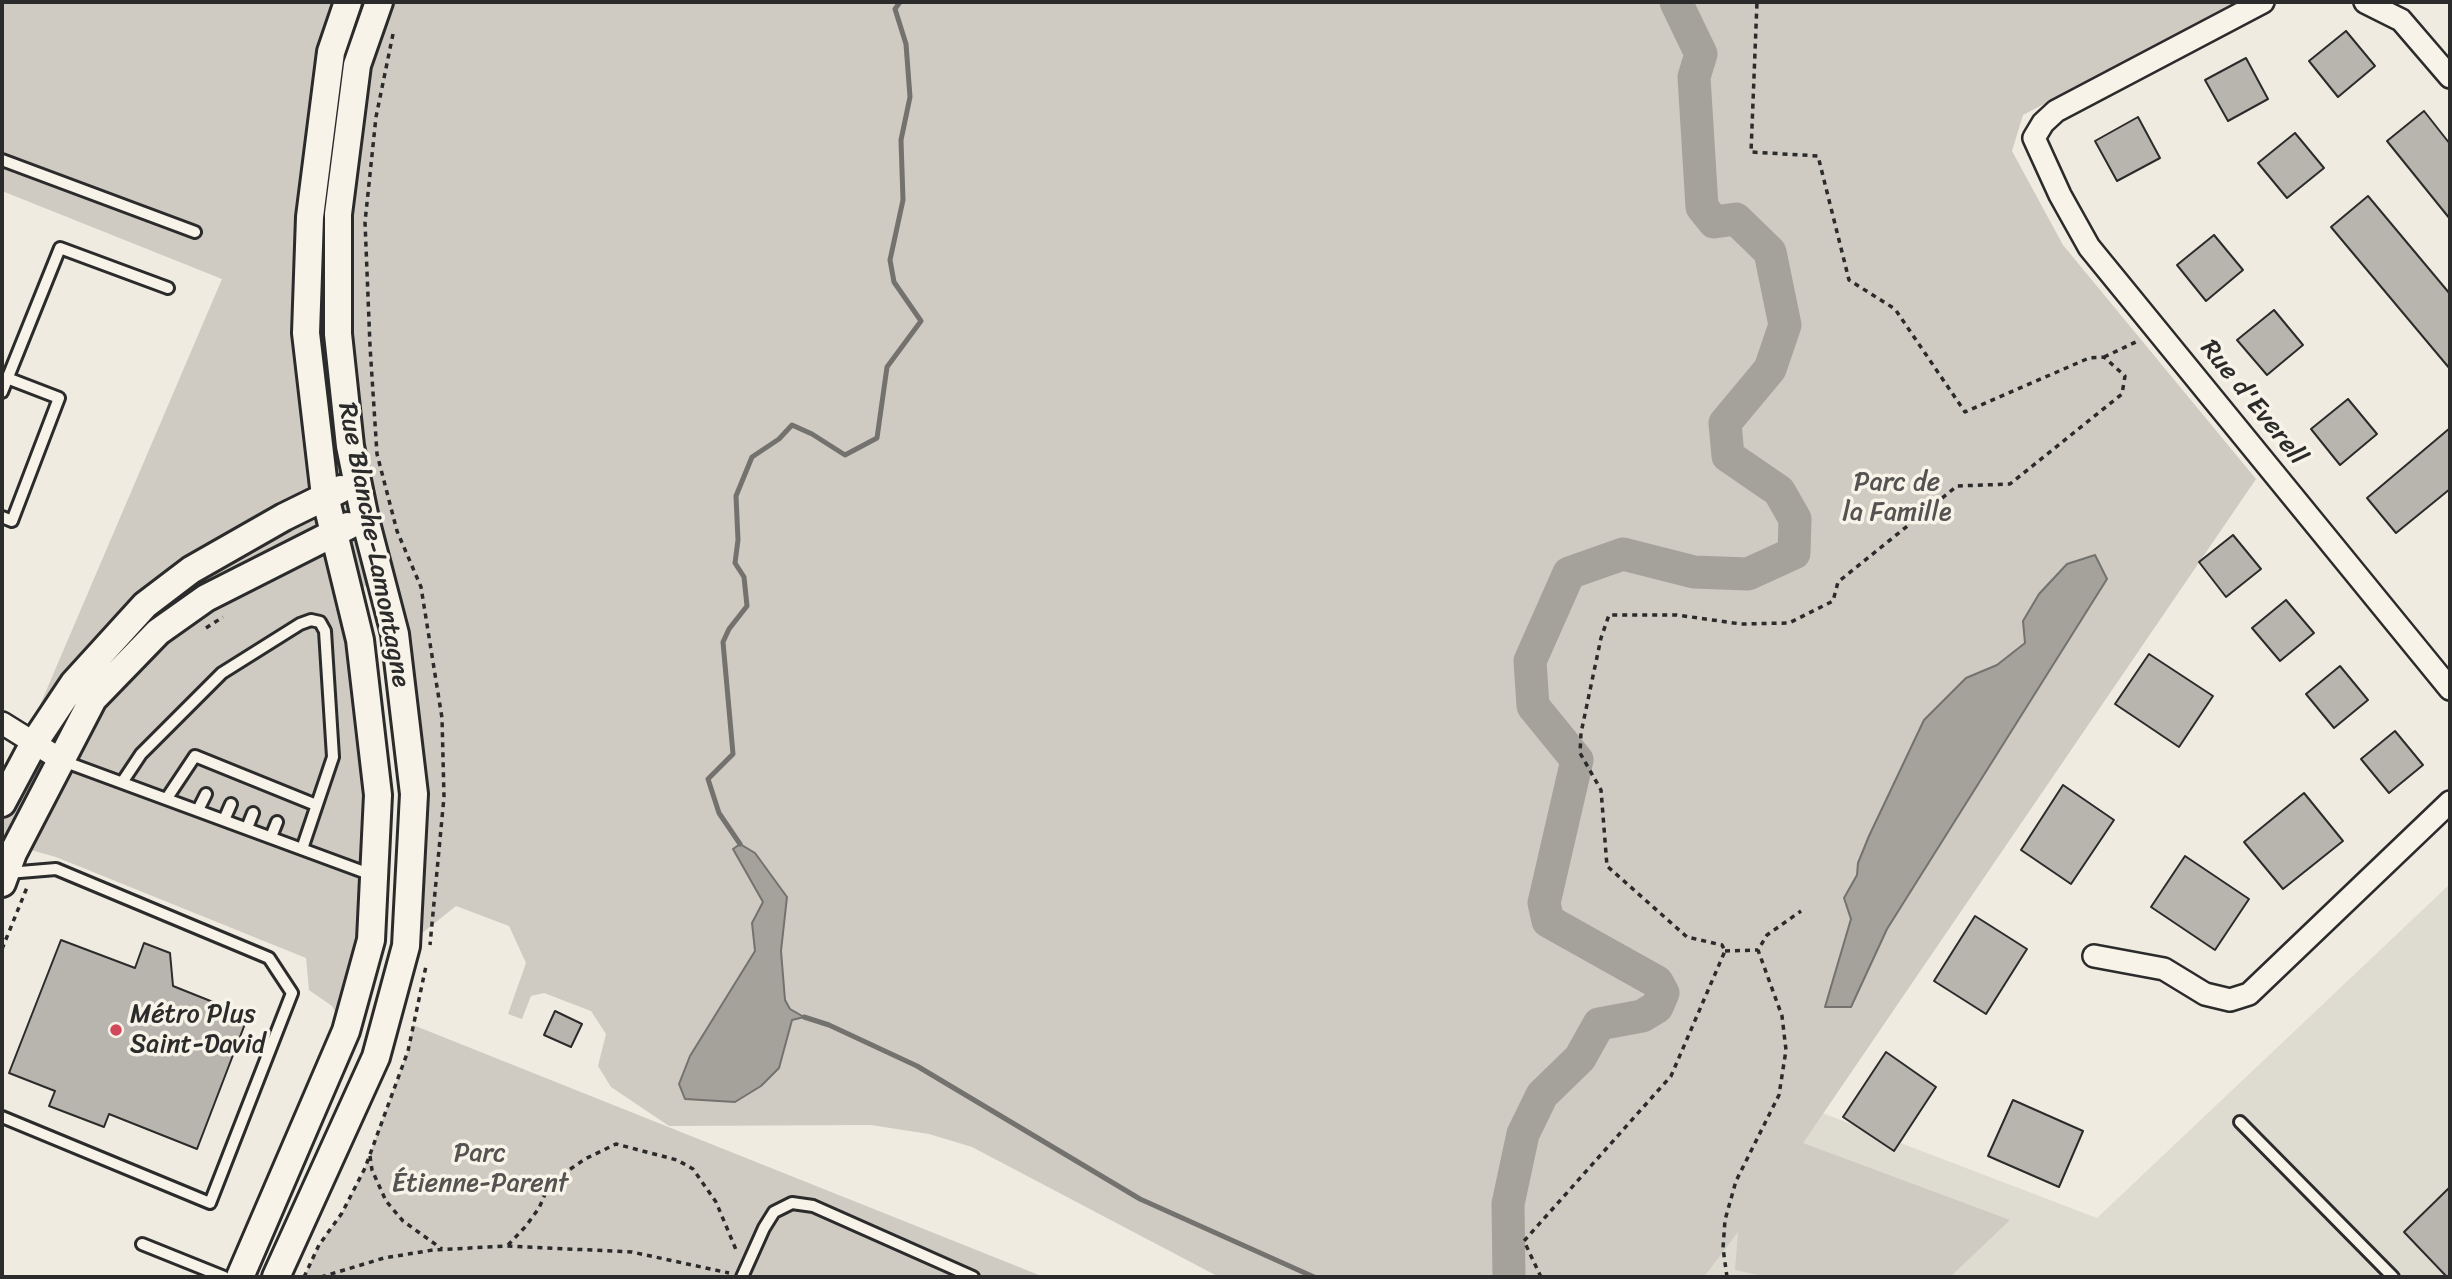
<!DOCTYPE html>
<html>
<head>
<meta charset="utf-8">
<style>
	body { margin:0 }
	#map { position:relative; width:2452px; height:1279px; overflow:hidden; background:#efebe0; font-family:Sriracha,sans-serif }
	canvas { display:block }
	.frame { position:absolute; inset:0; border:4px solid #2b2b2b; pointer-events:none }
</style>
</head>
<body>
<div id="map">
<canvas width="2452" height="1279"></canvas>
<div class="frame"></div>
</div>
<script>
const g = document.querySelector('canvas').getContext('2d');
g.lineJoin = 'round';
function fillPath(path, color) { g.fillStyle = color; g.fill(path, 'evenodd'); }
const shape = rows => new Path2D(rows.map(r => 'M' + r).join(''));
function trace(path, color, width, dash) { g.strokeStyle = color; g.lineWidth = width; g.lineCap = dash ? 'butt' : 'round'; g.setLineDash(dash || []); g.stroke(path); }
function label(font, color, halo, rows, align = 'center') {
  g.font = font + ' Sriracha,sans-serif'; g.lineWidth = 7; g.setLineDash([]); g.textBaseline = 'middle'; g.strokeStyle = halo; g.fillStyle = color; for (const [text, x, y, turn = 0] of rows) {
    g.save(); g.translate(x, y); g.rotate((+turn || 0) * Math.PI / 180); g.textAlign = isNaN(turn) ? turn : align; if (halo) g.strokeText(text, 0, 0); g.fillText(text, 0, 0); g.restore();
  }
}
const built = shape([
	[2450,884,2450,1277,1704,1277,1822,1113,2097,1218]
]);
const green = shape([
	[2,2,2238,2,2023,115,2012,151,2063,245,2256,479,1803,1143,2010,1220,1950,1277,1767,1277,1735,1270,1738,1232,1704,1277,1219,1277,972,1147,929,1134,871,1125,669,1126,611,1087,598,1066,606,1034,591,1011,544,993,531,996,522,1019,508,1014,526,963,509,926,456,906,406,946,414,794,381,580,348,593,378,795,346,1031,332,1006,309,990,306,958,56,857,2,842,2,794,222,279,2,191],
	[413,1025,1044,1277,304,1277,319,1245,342,1213,365,1168,408,1051]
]);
const water = shape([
	[2095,555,2107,579,1887,929,1851,1007,1825,1007,1851,919,1844,898,1857,875,1858,863,1869,836,1924,720,1966,678,1997,665,2025,643,2023,621,2039,594,2067,564,2095,555],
	[740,844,755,853,787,897,781,951,785,1000,790,1009,804,1017,792,1020,779,1068,761,1086,735,1102,685,1099,679,1084,690,1056,755,951,752,923,763,902,733,849,740,844]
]);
const stream = shape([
	[740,844,719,813,708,779,733,754,723,642,729,629,747,606,744,577,735,563,738,540,736,496,752,457,779,439,792,425,812,434,845,455,877,438,887,367,921,321,894,282,890,260,903,200,901,140,910,97,906,44,895,9,900,2],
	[804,1017,829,1025,917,1066,1140,1199,1314,1277]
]);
const river = shape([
	[1509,1277,1508,1204,1523,1134,1542,1095,1580,1058,1599,1024,1642,1016,1657,1007,1663,993,1657,982,1548,921,1544,903,1577,760,1533,706,1530,661,1569,573,1623,554,1694,572,1748,574,1794,553,1795,519,1779,491,1728,456,1725,423,1770,369,1785,325,1770,252,1736,219,1714,222,1702,207,1694,77,1701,54,1676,2]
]);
const building = shape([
	[2346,31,2375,66,2338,97,2309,61,2346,31],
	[2246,58,2268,99,2228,121,2205,80,2246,58],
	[2424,111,2450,144,2450,219,2387,141,2424,111],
	[2138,117,2160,158,2117,181,2095,141,2138,117],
	[2295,133,2324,168,2287,198,2258,163,2295,133],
	[2368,196,2450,294,2450,369,2331,227,2368,196],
	[2214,235,2243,270,2206,301,2177,265,2214,235],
	[2274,310,2303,345,2267,375,2237,340,2274,310],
	[2348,399,2377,434,2340,465,2311,429,2348,399],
	[2450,428,2450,489,2396,533,2367,498,2450,428],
	[2233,535,2261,569,2226,597,2199,562,2233,535],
	[2286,600,2314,633,2280,661,2252,628,2286,600],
	[2149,654,2213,696,2179,747,2115,704,2149,654],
	[2340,666,2368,700,2334,728,2306,694,2340,666],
	[2395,731,2423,765,2389,793,2361,759,2395,731],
	[2063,785,2114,820,2071,884,2021,850,2063,785],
	[2304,793,2343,841,2283,889,2244,842,2304,793],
	[2185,856,2249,899,2215,950,2151,907,2185,856],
	[1975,916,2027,949,1986,1014,1934,981,1975,916],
	[61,940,135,968,144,943,170,953,173,986,248,1016,197,1149,109,1114,104,1127,49,1106,55,1091,9,1073,61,940],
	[555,1011,582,1024,571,1047,544,1035,555,1011],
	[1886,1052,1936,1087,1894,1151,1843,1117,1886,1052],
	[2013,1100,2083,1131,2059,1187,1988,1156,2013,1100],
	[2450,1187,2450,1277,2447,1277,2404,1232,2450,1187]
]);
const path = shape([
	[393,34,376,117,365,222,370,346,377,454,397,531,421,587,442,718,444,797,430,945],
	[2104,357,2140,340],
	[206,628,223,617],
	[2,949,28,885],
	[1725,951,1758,950],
	[370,1156,372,1170,386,1201,403,1221,442,1249],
	[508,1245,526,1226,539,1208,550,1183,585,1159,616,1144,677,1160,693,1169,716,1202,737,1252],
	[304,1277,319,1245,342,1213,365,1168,408,1051,426,966],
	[321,1277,384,1258,433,1250,507,1246,632,1252,729,1273],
	[1541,1277,1524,1241,1671,1076,1725,951,1722,945,1687,937,1607,866,1601,790,1580,753,1581,733,1601,638,1609,615,1677,615,1741,624,1789,623,1833,601,1838,582,1957,486,2010,484,2122,394,2125,376,2104,357,2089,358,1965,412,1895,309,1849,280,1818,156,1751,152,1757,2],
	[1727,1277,1723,1248,1725,1220,1736,1181,1779,1095,1786,1050,1782,1016,1758,950,1767,935,1801,911]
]);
const service = shape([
	[2,160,195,232],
	[2,392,60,248,168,288],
	[2,517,12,521,59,398,7,378],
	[63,761,372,875],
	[123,781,141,754,222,673,300,624,311,620,320,622,325,631,333,757,302,849],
	[167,798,195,756,316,805],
	[198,810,206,794],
	[224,820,231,804],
	[247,828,253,813],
	[271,837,277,822],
	[2,1117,210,1203,292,993,269,958,56,869,8,873],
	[2240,1122,2393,1277],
	[142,1244,224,1277],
	[742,1277,764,1228,774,1212,792,1203,813,1206,973,1277]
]);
const minor = shape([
	[2263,2,2056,111,2043,123,2034,138,2060,195,2089,247,2450,689],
	[2365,2,2401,20,2450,77],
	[2,723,63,761],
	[2094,956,2164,969,2205,994,2230,1000,2249,994,2450,802]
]);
const tertiary = shape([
	[2,803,34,743,74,683,145,605,191,570,284,517,341,489],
	[2,883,13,853,93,699,158,632,206,598,348,526],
	[240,1277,346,1031,371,940,378,795,360,640,325,496,306,333,310,217,331,52,348,2],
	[276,1277,376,1057,406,946,414,794,395,634,365,519,350,446,338,334,338,214,357,65,379,2]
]);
const markers = [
	[116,1030,7,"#d1495b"]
];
const streetNames = [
	["Rue d'Everell",2253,403,51],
	["Rue Blanche-Lamontagne",373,545,79]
];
const parkNames = [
	["Parc de",1897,483],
	["la Famille",1897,513],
	["Parc",480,1154],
	["Étienne-Parent",480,1184]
];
const poiNames = [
	["Métro Plus",130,1015],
	["Saint-David",130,1045]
];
fillPath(built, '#dedbd1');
fillPath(green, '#cfcbc2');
fillPath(water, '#a4a29a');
trace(water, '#74726e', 2);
trace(stream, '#74726e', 5);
trace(river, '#a4a29a', 33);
fillPath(building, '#b8b5ae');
trace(building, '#2b2b2b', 2);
trace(service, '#2b2b2b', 16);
trace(minor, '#2b2b2b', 26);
trace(tertiary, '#2b2b2b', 32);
trace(path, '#2b2b2b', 3.5, [5, 5]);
trace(service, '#f7f3e8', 10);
trace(minor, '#f7f3e8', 21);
trace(tertiary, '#f7f3e8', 26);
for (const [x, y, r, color] of markers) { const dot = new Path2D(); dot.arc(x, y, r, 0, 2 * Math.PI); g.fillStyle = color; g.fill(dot); trace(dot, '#f7f3e8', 2.5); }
label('26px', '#2b2b2b', '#f7f3e8', streetNames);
label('26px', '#545351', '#f7f3e8', parkNames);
label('26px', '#2b2b2b', '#f7f3e8', poiNames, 'left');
</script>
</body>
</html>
